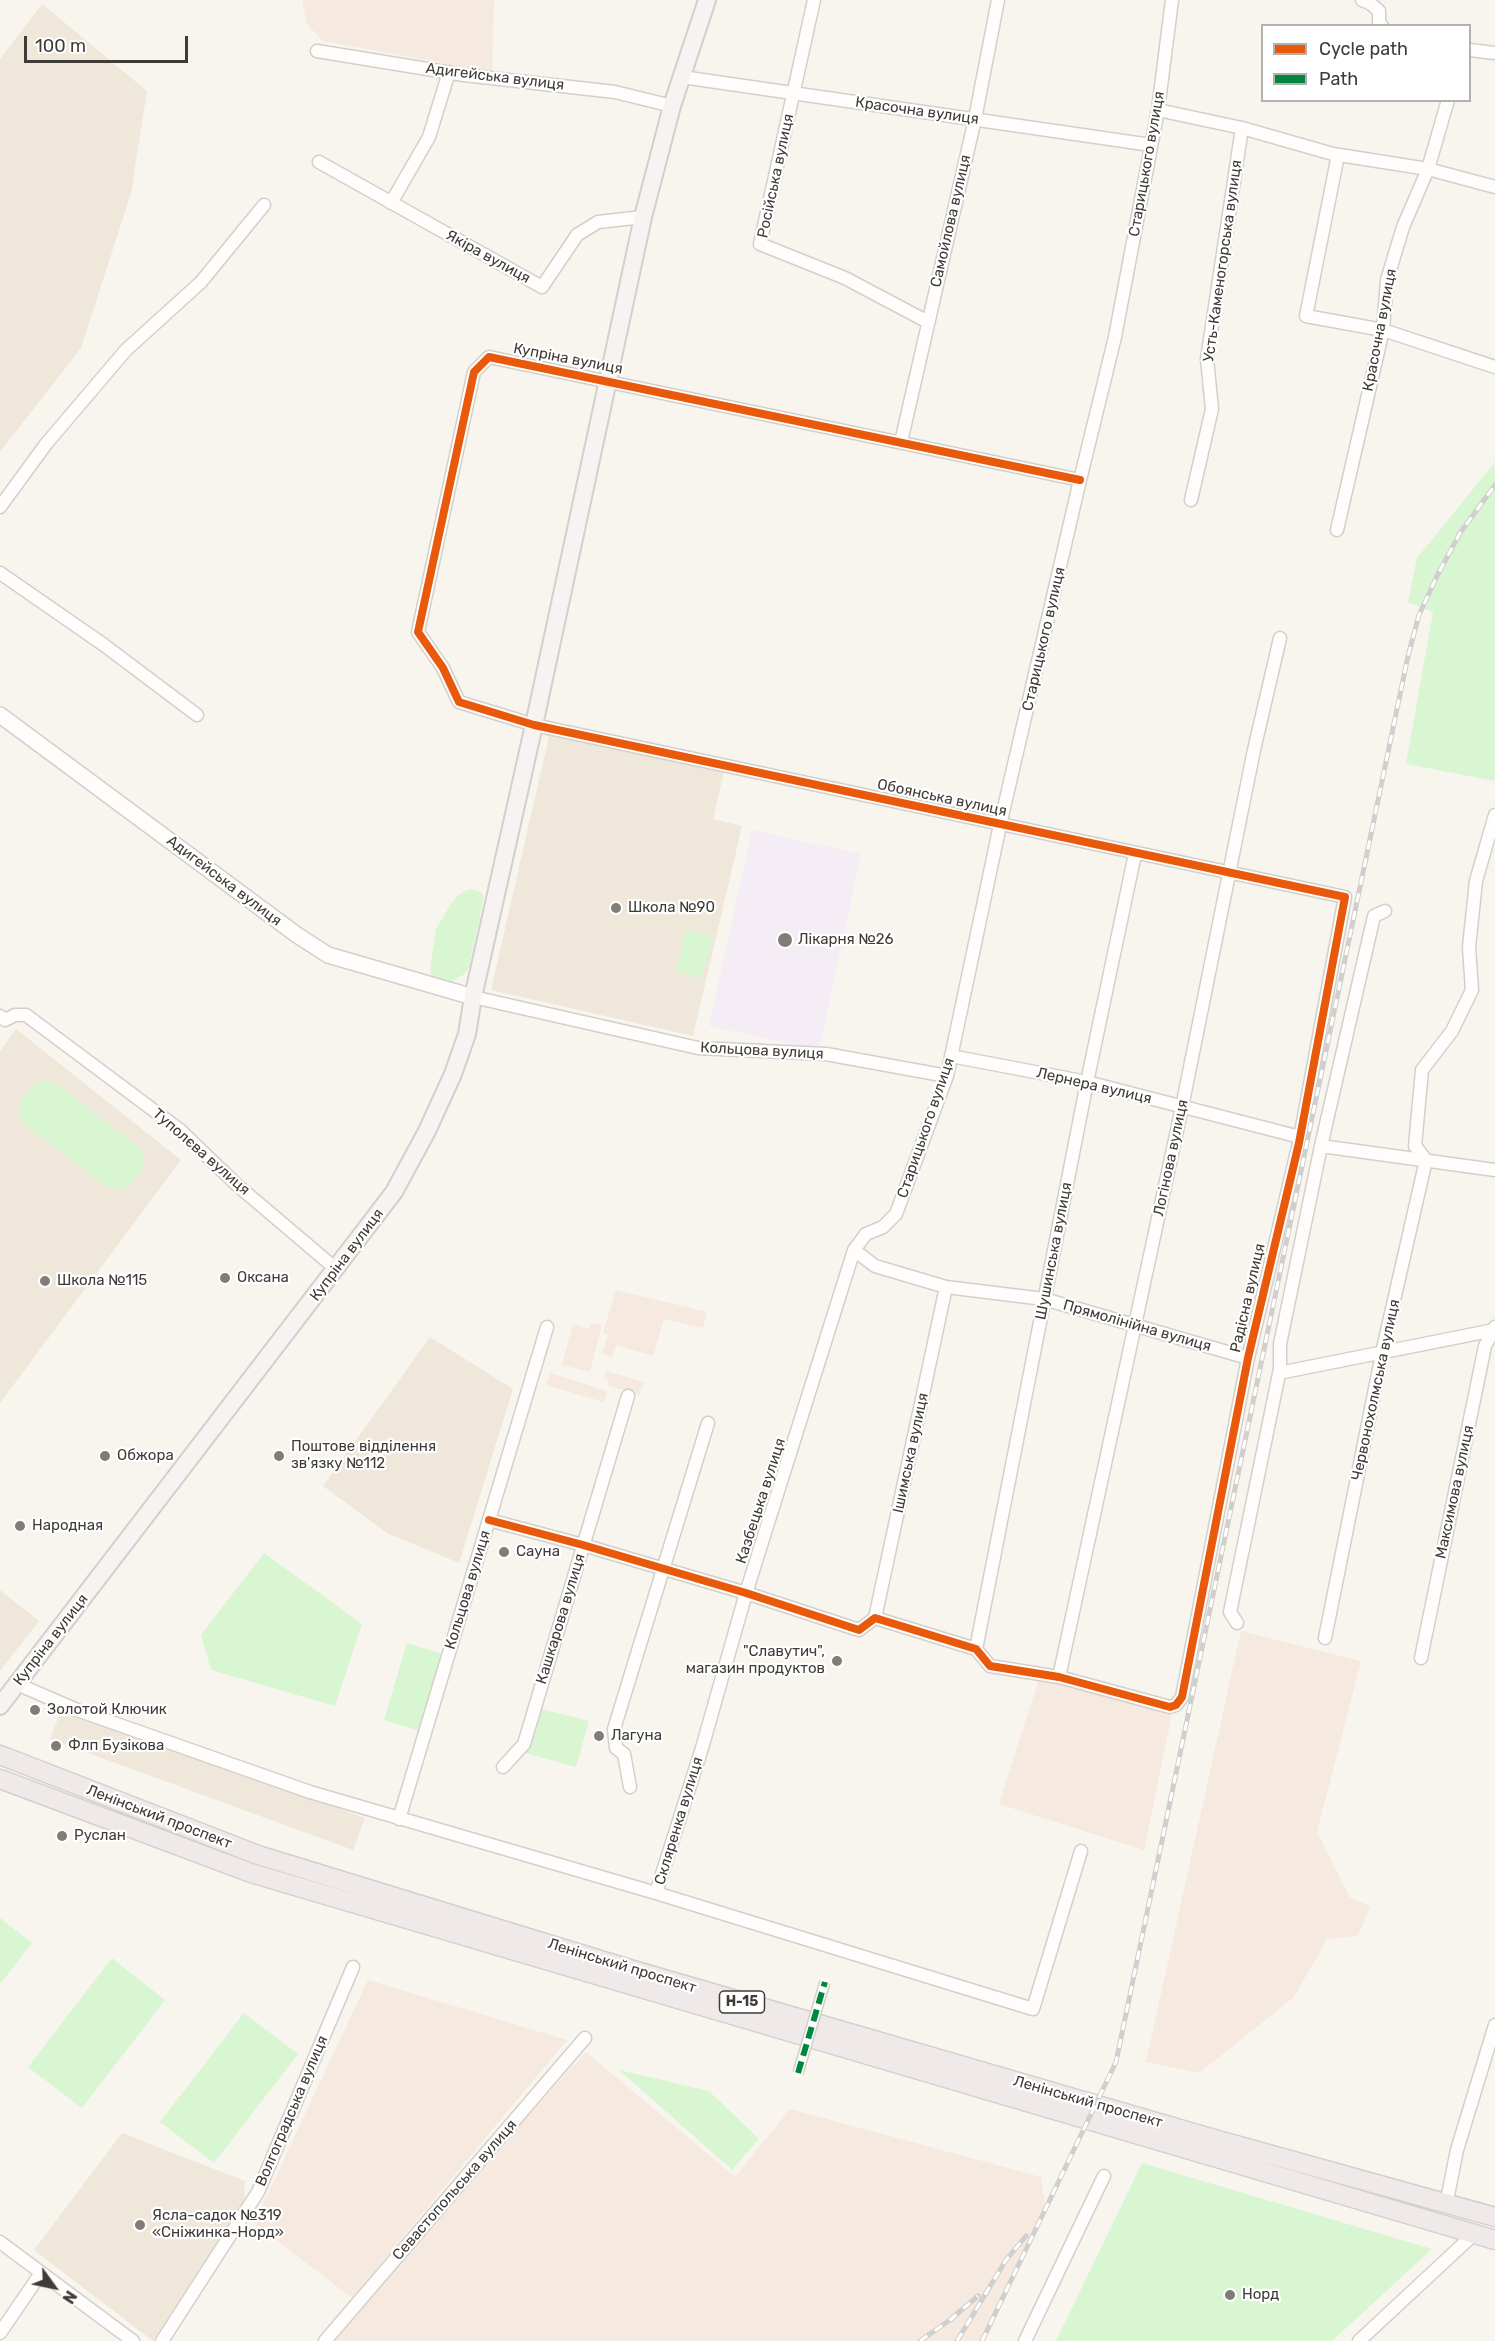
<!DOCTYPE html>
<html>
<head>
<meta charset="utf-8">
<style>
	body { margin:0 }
	#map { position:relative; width:1495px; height:2341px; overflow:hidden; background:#f8f4ee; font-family:Rubik,sans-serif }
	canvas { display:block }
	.legend { position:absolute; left:1261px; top:24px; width:210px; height:78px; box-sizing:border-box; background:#fff; border:2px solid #b2b1af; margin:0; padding:8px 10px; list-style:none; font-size:18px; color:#3f3c38 }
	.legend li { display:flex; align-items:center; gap:12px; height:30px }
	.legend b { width:30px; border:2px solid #b2b1af }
	.north { position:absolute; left:24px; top:2257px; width:60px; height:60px; -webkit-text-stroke:4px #fff; paint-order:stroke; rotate:123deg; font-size:16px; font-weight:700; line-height:24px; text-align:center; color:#3f3c38 }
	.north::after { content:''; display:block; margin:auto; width:21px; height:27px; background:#3f3c38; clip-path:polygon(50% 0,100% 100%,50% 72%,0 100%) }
	.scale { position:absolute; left:24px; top:36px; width:164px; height:27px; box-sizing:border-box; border:3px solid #3f3c38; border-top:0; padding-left:8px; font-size:18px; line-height:21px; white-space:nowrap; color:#3f3c38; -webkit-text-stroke:4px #fff; paint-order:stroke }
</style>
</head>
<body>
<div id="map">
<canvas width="1495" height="2341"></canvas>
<ul class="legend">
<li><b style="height:8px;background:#e8590c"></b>Cycle path</li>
<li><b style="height:8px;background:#00873e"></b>Path</li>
</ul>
<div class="north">N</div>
<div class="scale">100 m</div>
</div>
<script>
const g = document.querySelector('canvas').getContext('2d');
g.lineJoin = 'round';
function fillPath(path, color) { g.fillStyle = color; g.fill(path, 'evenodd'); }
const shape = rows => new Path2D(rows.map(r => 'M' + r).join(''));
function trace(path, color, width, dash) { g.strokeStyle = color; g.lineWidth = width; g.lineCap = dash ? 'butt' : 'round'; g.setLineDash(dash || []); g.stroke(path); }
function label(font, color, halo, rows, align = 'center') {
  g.font = font + ' Rubik,sans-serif'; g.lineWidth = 4.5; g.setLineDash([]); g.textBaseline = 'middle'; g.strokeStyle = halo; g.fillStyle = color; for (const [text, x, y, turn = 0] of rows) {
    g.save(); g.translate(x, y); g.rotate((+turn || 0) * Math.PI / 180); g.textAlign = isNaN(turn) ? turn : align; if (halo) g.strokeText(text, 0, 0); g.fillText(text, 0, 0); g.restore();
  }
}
const built = shape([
	[42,4,147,91,131,193,81,348,0,452,0,59],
	[550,732,724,772,713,819,742,826,693,1036,491,990],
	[16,1029,181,1160,0,1403,0,1051],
	[430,1337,513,1389,459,1563,387,1533,323,1486],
	[0,1590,39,1621,0,1671],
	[62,1708,365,1818,353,1850,50,1739],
	[122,2133,245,2181,244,2201,153,2341,34,2250]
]);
const industrial = shape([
	[302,0,494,0,492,72,323,41,307,24],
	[616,1290,707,1312,703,1328,664,1319,653,1356,616,1345,612,1357,602,1354,608,1334,603,1333],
	[591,1323,602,1325,590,1372,562,1365,573,1324,590,1329],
	[606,1371,644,1382,640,1395,607,1385,609,1380,604,1378],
	[550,1373,607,1391,604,1402,546,1385],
	[1241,1631,1361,1661,1317,1832,1350,1898,1370,1906,1358,1936,1327,1939,1294,1997,1199,2073,1146,2062],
	[1039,1679,1172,1714,1144,1850,999,1804],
	[368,1980,567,2040,352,2298,254,2223],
	[586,2052,735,2177,790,2109,1041,2177,1045,2205,980,2341,326,2341,356,2304]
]);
const medical = shape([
	[752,830,861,854,819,1050,709,1026]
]);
const green = shape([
	[1495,462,1495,781,1406,764,1433,612,1408,602,1417,558],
	[469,889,481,892,484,897,469,967,466,973,448,984,436,981,432,977,430,968,436,929,451,904,458,895],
	[686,930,713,937,702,978,676,972],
	[45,1081,55,1083,139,1148,143,1154,143,1168,139,1175,129,1186,122,1190,108,1188,23,1123,20,1116,19,1104,33,1085],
	[264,1553,362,1624,335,1706,211,1670,201,1635],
	[407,1643,443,1654,420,1731,384,1720],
	[537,1708,589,1721,576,1767,525,1753],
	[0,1918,32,1943,0,1984],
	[112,1958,165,2000,82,2108,28,2067],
	[244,2013,298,2054,214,2163,160,2122],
	[619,2070,709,2091,759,2139,732,2170],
	[1142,2163,1432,2249,1332,2341,1056,2341]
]);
const minor = shape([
	[814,0,760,244,845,278,928,322],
	[1362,0,1371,4,1379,11,1379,22,1382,26],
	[1470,50,1495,53],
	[317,51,464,75,615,92,672,106],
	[682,77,1151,145],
	[1158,110,1242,128,1333,154,1428,169,1495,187],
	[1338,155,1306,316,1383,330,1495,367],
	[319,162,542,287,577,235,598,222,643,217],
	[391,203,429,137,449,72],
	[901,442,975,119,998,0],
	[1191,500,1212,409,1207,359,1242,128],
	[0,507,46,444,126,350,201,282,264,205],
	[1337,530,1383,330,1387,280,1403,227,1428,169,1448,100],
	[0,573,104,645,197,715],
	[473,997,698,1048,826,1054,947,1076],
	[0,1016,5,1020,15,1015,26,1015,180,1130,237,1185,336,1269],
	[951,1056,1087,1082,1300,1137,1299,1143],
	[1321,1146,1495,1170],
	[854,1250,875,1266,946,1287,1044,1299,1248,1358],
	[1279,1373,1494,1330],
	[489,1520,583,1545,746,1593,859,1630,875,1618,976,1649,990,1666,1059,1677,1170,1707,1176,1705,1182,1697,1248,1358,1299,1143,1345,897,534,725,459,702,443,668,418,632,474,372,489,357,1080,480],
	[875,1618,946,1287],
	[1237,1623,1230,1612,1280,1369,1280,1344,1321,1146,1374,916,1385,911],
	[1325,1638,1384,1344,1426,1160,1415,1146,1422,1070,1452,1031,1472,990,1469,947,1476,881,1495,815],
	[976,1649,1087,1082,1135,854],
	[1421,1658,1485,1346,1495,1327],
	[1059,1677,1182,1107,1254,750,1280,638],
	[17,1684,77,1710,310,1792,656,1893,1033,2009,1081,1851],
	[503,1767,524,1744,628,1396],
	[630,1787,624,1754,616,1748,614,1729,708,1423],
	[399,1819,547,1327],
	[656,1893,702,1748,746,1593,854,1250,866,1234,883,1227,896,1214,947,1076,1000,825,1080,480,1115,337,1158,110,1172,0],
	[1446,2205,1457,2150,1495,2025],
	[0,2242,133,2341],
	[0,2333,41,2273],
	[162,2341,258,2192,353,1967],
	[325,2341,585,2038],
	[1025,2341,1104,2176],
	[1359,2341,1473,2235]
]);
const tertiary = shape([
	[0,715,297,935,328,955,473,997]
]);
const secondary = shape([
	[0,1706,394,1192,427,1131,453,1074,467,1034,473,997,534,725,643,217,672,106,707,0]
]);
const primary = shape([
	[0,1755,258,1855,630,1969,1211,2138,1495,2217],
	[0,1779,251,1873,1495,2240]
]);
const rail = shape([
	[920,2341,950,2320,978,2296],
	[957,2341,1006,2260,1026,2236],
	[982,2341,1116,2062,1408,656,1419,615,1437,576,1460,533,1495,485]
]);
const pedestrianBridge = shape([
	[798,2073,825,1982]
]);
const quiet = shape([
	[798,2073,825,1982]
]);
const cycleway = shape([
	[489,1520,583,1545,746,1593,859,1630,875,1618,976,1649,990,1666,1059,1677,1170,1707,1176,1705,1182,1697,1248,1358,1299,1143,1345,897,534,725,459,702,443,668,418,632,474,372,489,357,1080,480]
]);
const markers = [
	[616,908,6,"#807c78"],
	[785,940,8,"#807c78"],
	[225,1278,6,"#807c78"],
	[45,1281,6,"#807c78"],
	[105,1456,6,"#807c78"],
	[279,1456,6,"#807c78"],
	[20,1526,6,"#807c78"],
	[504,1552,6,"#807c78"],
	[837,1661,6,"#807c78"],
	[35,1710,6,"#807c78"],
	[599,1736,6,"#807c78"],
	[56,1746,6,"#807c78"],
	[62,1836,6,"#807c78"],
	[140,2225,6,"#807c78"],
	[1230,2295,6,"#807c78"]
];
const shields = [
	[742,2002,45]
];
const shieldNames = [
	["Н-15",742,2002]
];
const streetNames = [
	["Адигейська вулиця",495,77,7],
	["Красочна вулиця",917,111,8],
	["Старицького вулиця",1147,164,-80],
	["Російська вулиця",776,176,-78],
	["Самойлова вулиця",951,221,-77],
	["Якіра вулиця",488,257,29],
	["Усть-Каменогорська вулиця",1223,261,-82],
	["Красочна вулиця",1380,330,-79],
	["Купріна вулиця",568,359,11],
	["Старицького вулиця",1044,639,-77],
	["Обоянська вулиця",942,798,12],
	["Адигейська вулиця",224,881,37],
	["Кольцова вулиця",762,1051,3],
	["Лернера вулиця",1094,1086,13],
	["Старицького вулиця",926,1128,-71],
	["Туполєва вулиця",201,1152,41],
	["Логінова вулиця",1171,1158,-78],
	["Шушинська вулиця",1054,1251,-79],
	["Купріна вулиця",347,1255,-53],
	["Радісна вулиця",1248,1298,-77],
	["Прямолінійна вулиця",1137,1326,16],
	["Червонохолмська вулиця",1376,1390,-78],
	["Ішимська вулиця",911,1453,-78],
	["Максимова вулиця",1455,1492,-78],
	["Казбецька вулиця",761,1501,-72],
	["Кольцова вулиця",468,1590,-73],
	["Кашкарова вулиця",561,1619,-73],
	["Купріна вулиця",51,1640,-52],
	["Ленінський проспект",159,1817,21],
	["Скляренка вулиця",679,1821,-73],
	["Ленінський проспект",622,1966,17],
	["Ленінський проспект",1088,2102,16],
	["Волгоградська вулиця",292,2111,-67],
	["Севастопольська вулиця",455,2190,-49]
];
const poiNames = [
	["Школа №90",628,908],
	["Лікарня №26",798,940],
	["Оксана",237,1278],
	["Школа №115",57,1281],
	["Поштове відділення",291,1447],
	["зв'язку №112",291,1464],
	["Обжора",117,1456],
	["Народная",32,1526],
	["Сауна",516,1552],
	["\"Славутич\",",825,1652,"right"],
	["магазин продуктов",825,1669,"right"],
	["Золотой Ключик",47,1710],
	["Лагуна",611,1736],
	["Флп Бузікова",68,1746],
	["Руслан",74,1836],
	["Ясла-садок №319",152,2216],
	["«Сніжинка-Норд»",152,2233],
	["Норд",1242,2295]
];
fillPath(built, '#f0e7db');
fillPath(industrial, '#f6e9df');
fillPath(medical, '#f4edf6');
fillPath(green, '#d8f6d2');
trace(minor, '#d3d0cc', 15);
trace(tertiary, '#d3d0cc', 18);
trace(secondary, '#d3d0cc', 20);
trace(primary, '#d2d0cd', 21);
trace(minor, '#fefdfc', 12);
trace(tertiary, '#fefdfc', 15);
trace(secondary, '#f6f3f2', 16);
trace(primary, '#efe9e9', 18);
trace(rail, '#d0cfcd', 5);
trace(rail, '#fff', 3, [9]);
trace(pedestrianBridge, '#d3d0cc', 12, []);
trace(pedestrianBridge, '#fefdfc', 9);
trace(quiet, '#00873e', 6, [12, 6]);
trace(cycleway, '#e8590c', 8);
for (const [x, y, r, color] of markers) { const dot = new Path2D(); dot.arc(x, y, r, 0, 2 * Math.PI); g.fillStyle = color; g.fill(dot); trace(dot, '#fff', 2); }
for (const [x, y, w] of shields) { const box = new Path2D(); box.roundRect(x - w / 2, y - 11, w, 22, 4.5); g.fillStyle = '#fff'; g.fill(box); trace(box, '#3f3c38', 1.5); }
label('bold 14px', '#3f3c38', null, shieldNames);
label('15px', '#3f3c38', '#fff', streetNames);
label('15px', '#3f3c38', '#fff', poiNames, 'left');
</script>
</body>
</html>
